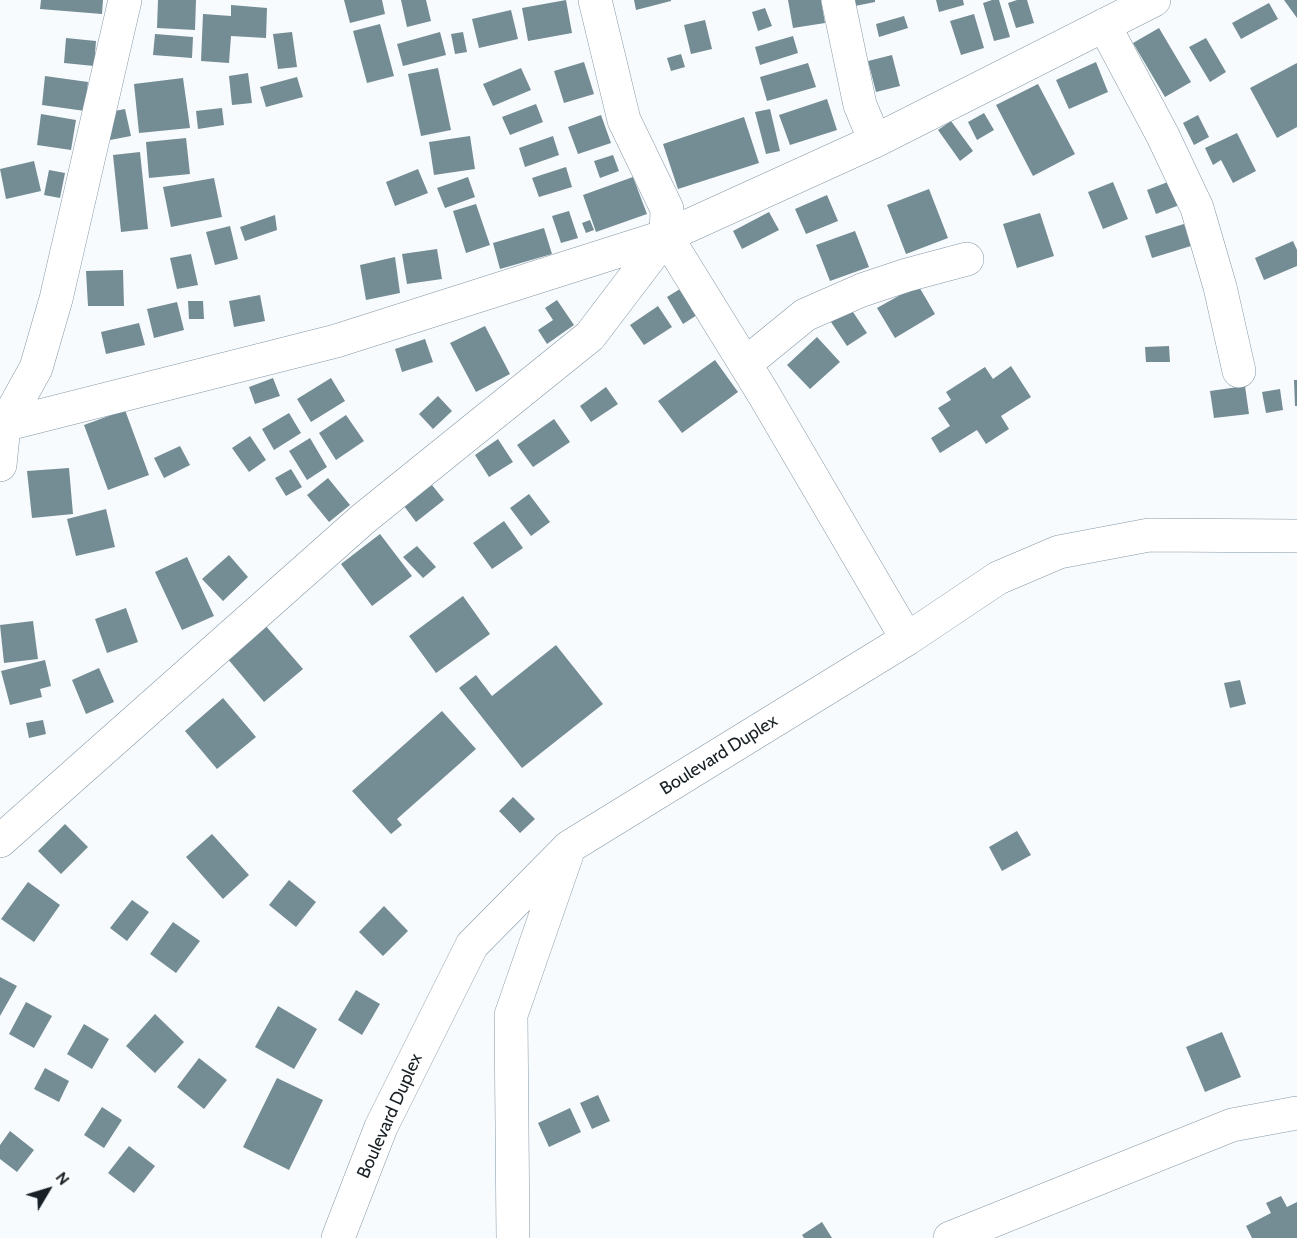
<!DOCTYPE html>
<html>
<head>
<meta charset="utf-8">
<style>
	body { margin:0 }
	#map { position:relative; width:1297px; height:1238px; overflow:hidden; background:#f7fbfe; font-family:Cabin,sans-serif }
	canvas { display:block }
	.north { position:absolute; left:18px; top:1160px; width:60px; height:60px; -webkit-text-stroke:4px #fff; paint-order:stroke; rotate:52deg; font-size:16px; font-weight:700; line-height:24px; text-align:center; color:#182025 }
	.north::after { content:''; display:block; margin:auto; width:21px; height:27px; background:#182025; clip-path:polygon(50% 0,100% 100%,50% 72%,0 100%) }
</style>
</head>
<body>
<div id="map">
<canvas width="1297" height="1238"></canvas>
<div class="north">N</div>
</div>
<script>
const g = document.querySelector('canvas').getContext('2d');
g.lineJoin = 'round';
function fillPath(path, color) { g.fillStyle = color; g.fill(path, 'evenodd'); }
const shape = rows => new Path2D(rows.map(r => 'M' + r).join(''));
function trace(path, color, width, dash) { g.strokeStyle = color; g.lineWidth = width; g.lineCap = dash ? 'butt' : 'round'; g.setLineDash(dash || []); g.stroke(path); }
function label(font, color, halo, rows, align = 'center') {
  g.font = font + ' Cabin,sans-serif'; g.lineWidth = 5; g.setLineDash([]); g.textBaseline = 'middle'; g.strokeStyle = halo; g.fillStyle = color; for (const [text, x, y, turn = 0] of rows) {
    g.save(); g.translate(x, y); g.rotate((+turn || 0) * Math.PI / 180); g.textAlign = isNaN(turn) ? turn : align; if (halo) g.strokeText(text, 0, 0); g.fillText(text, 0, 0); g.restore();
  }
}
const building = shape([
	[41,0,103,0,102,14,40,9],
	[158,0,196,0,195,30,157,28],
	[344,0,382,0,385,14,350,23],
	[401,0,426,0,431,21,407,27],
	[566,0,572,33,528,41,522,8],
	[634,0,671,0,671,1,636,10],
	[788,0,821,0,825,23,793,28],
	[854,0,875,0,875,2,855,6],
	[936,0,963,0,964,5,939,12],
	[992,0,999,0,1010,37,994,41,983,3],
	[1017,0,1027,0,1034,23,1016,28,1008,3],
	[1284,0,1297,0,1297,18],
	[1269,3,1278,19,1241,39,1232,23],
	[231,5,267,8,266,38,231,36,229,63,201,61,203,14,231,16],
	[765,8,772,26,758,31,752,12],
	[511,10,518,39,479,48,472,19],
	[974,14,984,48,961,55,950,21],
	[904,16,908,28,879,37,876,24],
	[705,20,712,49,691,54,684,25],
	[380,24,394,76,367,83,353,31],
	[1159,28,1191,82,1165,97,1133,43],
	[292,32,297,67,278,69,273,34],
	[440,32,446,55,403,66,397,44],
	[463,32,467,52,455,54,451,34],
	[155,34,193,37,192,58,153,55],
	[793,36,798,53,760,65,755,47],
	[66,38,96,41,94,66,64,63],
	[1206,38,1226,72,1210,82,1189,47],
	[681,54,685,67,671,71,667,58],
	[892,55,900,86,876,92,868,61],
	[584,62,594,94,564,103,554,71],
	[1096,62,1108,92,1069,109,1056,80],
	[808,63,816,87,767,101,760,77],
	[1297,63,1297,127,1277,138,1250,88],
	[438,68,451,130,421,136,408,74],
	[521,68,531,90,493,106,483,84],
	[248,73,252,103,232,105,229,76],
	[45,76,88,82,85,111,42,105],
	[297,77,303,97,266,107,260,87],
	[183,78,190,128,139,133,134,84],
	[1038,84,1075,154,1033,176,996,105],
	[827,99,837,130,790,145,779,115],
	[536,104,543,122,510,135,502,117],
	[222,108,224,125,198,129,196,111],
	[125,109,131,136,110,140,104,113],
	[770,109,780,151,766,154,755,112],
	[984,113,994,130,977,140,968,122],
	[41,114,76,120,71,150,37,145],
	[601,115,611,143,578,154,568,127],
	[1198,115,1209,137,1194,145,1183,123],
	[744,117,759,163,678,189,663,144],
	[951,121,973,151,960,161,938,130],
	[1237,133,1256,171,1233,183,1221,160,1213,165,1205,148],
	[470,136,475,169,434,175,429,142],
	[553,136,559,155,525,167,519,148],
	[186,138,190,174,149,178,146,142],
	[140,152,148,229,121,232,113,155],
	[613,155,619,171,600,178,594,161],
	[34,161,41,191,6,199,0,169],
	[566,167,572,187,539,197,532,178],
	[418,169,428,193,395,206,386,182],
	[49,170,65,173,60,198,44,195],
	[468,177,475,197,445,208,437,188],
	[633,177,647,214,596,232,583,195],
	[214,178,222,217,171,227,163,187],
	[1173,180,1182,204,1156,214,1147,190],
	[1113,182,1128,219,1103,229,1088,192],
	[929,189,948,238,906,254,887,205],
	[827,195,838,221,806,234,795,209],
	[476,204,490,245,466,253,453,211],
	[569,211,578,238,561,243,552,216],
	[769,212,779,230,742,249,733,231],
	[1040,213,1054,256,1017,268,1003,224],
	[275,215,277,230,245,241,240,227],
	[590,220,594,230,586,233,582,223],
	[1184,224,1191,246,1152,258,1145,236],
	[230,226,238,259,215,265,206,232],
	[544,228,552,254,500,269,493,243],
	[855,231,869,267,830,281,816,245],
	[1293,241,1297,250,1297,266,1264,280,1255,258],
	[437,249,442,279,407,284,402,254],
	[191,254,198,285,177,289,170,258],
	[395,257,400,293,366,300,360,265],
	[123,270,124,306,88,306,86,271],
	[918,285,935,314,895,338,877,308],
	[680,289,697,315,683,324,667,297],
	[260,295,265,321,234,327,229,301],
	[557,300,574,325,547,344,538,330,553,320,545,308],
	[188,301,203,301,204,319,189,319],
	[177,302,184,330,154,338,147,309],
	[658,306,672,327,644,345,630,325],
	[851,309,867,333,847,346,831,322],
	[139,323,145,345,106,354,101,332],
	[485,326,510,374,476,392,450,343],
	[817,337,840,362,810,389,787,365],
	[425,339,433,362,402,372,395,349],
	[1169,346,1170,362,1146,362,1145,347],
	[715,360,738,392,682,433,658,401],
	[1011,366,1031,397,1001,416,1009,429,986,444,977,430,940,453,931,438,950,426,938,408,951,400,946,392,985,367,993,379],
	[273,378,280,396,255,404,249,387],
	[331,378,345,401,311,422,297,399],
	[1294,380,1297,380,1297,406,1295,406],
	[1245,386,1249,414,1214,418,1210,391],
	[606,387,618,404,591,422,580,406],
	[1280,389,1283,410,1266,413,1262,392],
	[438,396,452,411,433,429,419,414],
	[125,410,149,475,108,490,84,425],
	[289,413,301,433,274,450,262,429],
	[346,415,364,441,336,460,319,433],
	[554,419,570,442,533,467,517,445],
	[250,436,266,460,249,472,232,448],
	[310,438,327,467,307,480,289,451],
	[498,439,513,462,489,477,475,455],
	[180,446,190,465,164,478,154,458],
	[69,468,73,514,32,518,27,471],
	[291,469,302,487,286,496,275,478],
	[328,478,350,505,329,522,307,495],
	[432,485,444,500,416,522,404,506],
	[529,494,550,522,531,536,510,508],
	[106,509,115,547,76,556,67,519],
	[504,521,523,548,492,569,473,543],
	[380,534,412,576,372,606,341,564],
	[417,546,436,567,423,578,403,557],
	[229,555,248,577,223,601,202,579],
	[187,557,214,616,182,630,155,572],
	[463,596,490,634,436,673,409,636],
	[126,608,138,642,107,653,95,619],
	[33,621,38,659,4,663,0,625],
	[265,625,303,669,264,702,227,658],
	[556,645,603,704,522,768,459,688,476,675,492,696],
	[45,660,51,686,40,689,42,697,10,705,1,671],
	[99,668,114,702,86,714,72,680],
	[1240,680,1246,704,1230,708,1224,683],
	[223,698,256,737,217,769,185,731],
	[442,711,476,749,397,819,402,825,391,834,352,791],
	[43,720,46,734,29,738,26,723],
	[513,797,535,819,520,833,499,811],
	[65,824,88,847,61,874,38,851],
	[1017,831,1031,855,1002,871,989,847],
	[212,834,249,875,223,899,186,857],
	[289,880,316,902,296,927,269,905],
	[28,882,60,905,34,942,1,919],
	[132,900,149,912,127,941,110,928],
	[384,906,408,931,383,956,359,932],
	[173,922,200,941,176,973,150,954],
	[0,977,17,986,0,1016],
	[356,990,380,1004,362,1035,338,1020],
	[26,1002,52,1016,34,1048,9,1034],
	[278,1006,317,1029,294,1069,255,1047],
	[155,1014,184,1042,155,1073,126,1046],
	[84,1024,109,1039,92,1069,67,1054],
	[1222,1032,1241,1077,1205,1092,1186,1047],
	[199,1058,227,1080,204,1109,177,1087],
	[45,1068,69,1081,59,1102,34,1089],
	[277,1078,323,1100,289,1170,243,1147],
	[598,1095,610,1121,592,1129,580,1103],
	[102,1107,122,1120,104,1148,84,1135],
	[570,1108,581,1132,549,1147,538,1123],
	[10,1131,34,1150,17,1172,0,1159,0,1145],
	[129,1146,155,1166,134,1193,108,1173],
	[1281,1196,1287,1207,1297,1202,1297,1238,1252,1238,1246,1226,1271,1213,1266,1203],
	[822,1222,832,1238,804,1238,802,1235]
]);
const minor = shape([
	[595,0,624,120,667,209,666,236,763,393,907,639],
	[838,0,860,105,875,141],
	[1104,25,1163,136,1197,208,1220,287,1239,371],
	[745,364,805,315,862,290,907,275,967,259],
	[0,426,336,341,666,236,875,141,1154,0],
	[0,465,4,426,36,368,56,299,125,0],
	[0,841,363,519,590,336,666,236],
	[338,1238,381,1127,472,945,569,847,907,639,998,578,1059,552,1149,535,1297,536],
	[513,1238,511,1015,567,854],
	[950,1238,1232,1125,1297,1113]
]);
const streetNames = [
	["Boulevard Duplex",719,755,-32],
	["Boulevard Duplex",390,1116,-66]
];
fillPath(building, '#748c94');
trace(minor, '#8497a5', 34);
trace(minor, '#fff', 33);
label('18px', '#182025', '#fff', streetNames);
</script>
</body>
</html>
